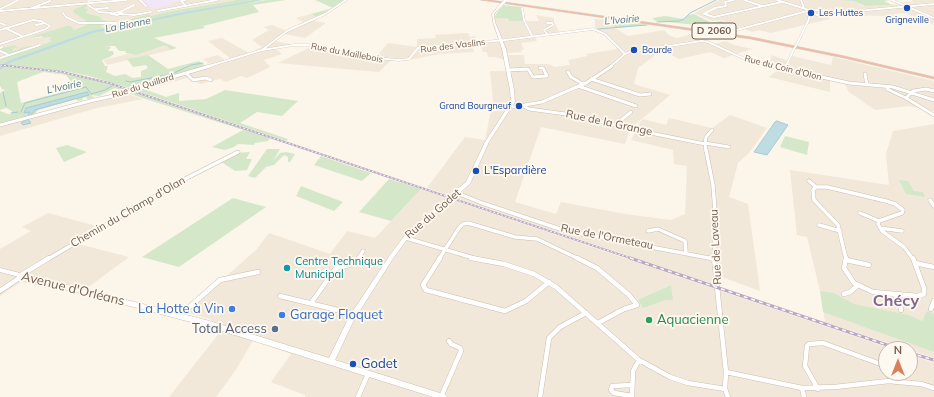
<!DOCTYPE html>
<html>
<head>
<meta charset="utf-8">
<style>
	body { margin:0 }
	#map { position:relative; width:934px; height:397px; overflow:hidden; background:#fbf5ea; font-family:Mulish,sans-serif }
	canvas { display:block }
	.north { position:absolute; left:878px; top:341px; width:40px; height:40px; box-sizing:border-box; background:#fef9f0; border:1px solid #c7bbb0; border-radius:50%; rotate:0deg; font-size:11px; font-weight:700; line-height:16px; text-align:center; color:#745e4f }
	.north::after { content:''; display:block; margin:auto; width:14px; height:18px; background:#d97d5b; clip-path:polygon(50% 0,100% 100%,50% 72%,0 100%) }
</style>
</head>
<body>
<div id="map">
<canvas width="934" height="397"></canvas>
<div class="north">N</div>
</div>
<script>
const g = document.querySelector('canvas').getContext('2d');
g.lineJoin = 'round';
function fillPath(path, color) { g.fillStyle = color; g.fill(path, 'evenodd'); }
const shape = rows => new Path2D(rows.map(r => 'M' + r).join(''));
function trace(path, color, width, dash) { g.strokeStyle = color; g.lineWidth = width; g.lineCap = dash ? 'butt' : 'round'; g.setLineDash(dash || []); g.stroke(path); }
function label(font, color, halo, rows, align = 'center') {
  g.font = font + ' Mulish,sans-serif'; g.lineWidth = 3.5; g.setLineDash([]); g.textBaseline = 'middle'; g.strokeStyle = halo; g.fillStyle = color; for (const [text, x, y, turn = 0] of rows) {
    g.save(); g.translate(x, y); g.rotate((+turn || 0) * Math.PI / 180); g.textAlign = isNaN(turn) ? turn : align; if (halo) g.strokeText(text, 0, 0); g.fillText(text, 0, 0); g.restore();
  }
}
const residential = shape([
	[0,0,88,0,88,3,110,0,236,0,179,9,140,19,130,18,132,22,103,28,101,26,104,24,101,24,107,19,100,19,102,17,86,13,82,5,74,10,77,14,87,20,89,23,72,31,31,38,50,37,52,37,52,41,0,58],
	[719,0,851,0,863,6,906,4,903,2,911,2,915,5,911,0,934,0,934,25,905,13,893,14,894,16,825,15,830,19,771,33,759,30,752,32,722,20,712,21,694,13],
	[311,14,318,17,312,20,326,23,305,38,284,34,275,41,295,45,276,49,282,54,264,60,270,67,247,78,241,76,226,82,220,79,200,84,190,77,145,90,141,88,211,65,203,59,218,55,225,60,230,58,208,41,222,38,249,53,262,47,252,40,269,30,263,27,272,25,287,31,303,22,296,18],
	[536,15,554,18,554,22,560,33,535,37,537,41,521,43,524,49,521,50,521,52,507,53,508,55,524,55,525,64,549,64,555,67,570,65,568,60,588,56,586,54,617,49,610,39,595,28,595,19,626,21,607,23,628,36,664,30,670,36,677,38,693,34,709,39,706,41,715,44,726,41,734,45,752,49,724,58,710,52,679,59,659,48,649,50,658,53,638,68,634,84,670,95,630,129,625,144,541,127,515,202,556,214,561,202,625,214,671,220,685,214,687,166,674,164,673,150,631,140,636,130,636,127,643,119,666,125,669,118,712,128,730,115,767,128,749,153,738,163,729,197,748,204,760,291,719,276,720,287,427,188,465,137,485,140,493,101,490,71,507,71,505,60,495,57,488,57,487,52,483,52,481,47,472,47,474,52,439,54,409,60,390,61,379,72,278,63,315,45,375,58,388,43,417,47,417,39,436,38,435,35,468,33,470,37,475,36,477,42,499,40,494,28,492,17,515,21,539,21],
	[163,46,167,46,171,50,107,65,103,60,128,54,136,55],
	[772,55,789,61,792,56,831,65,833,57,934,81,934,111,908,106,875,110,849,92,844,83,830,80,830,92,769,77,779,69,768,66],
	[127,94,143,99,97,108,0,136,0,126,95,101],
	[934,124,934,358,825,322,820,291,807,237,797,235,790,170,889,185,886,154,893,131],
	[421,189,892,349,886,349,886,373,910,373,910,355,934,363,934,397,305,397,305,395,271,382,291,354,254,339,235,371,216,397,169,397,220,332,210,319,188,313,188,310,257,249,269,233,330,254,347,231,375,238],
	[48,213,100,227,79,239,78,244,129,257,79,294,21,282,0,296,0,249,31,231,22,227]
]);
const education = shape([
	[141,0,179,0,180,1,170,3,171,5,152,9]
]);
const green = shape([
	[236,0,260,0,248,3,266,0,286,0,253,5,259,12,203,26,205,28,154,38,177,48,170,50,167,46,163,46,136,55,126,53,125,51,119,51,115,46,106,46,111,47,108,51,113,51,114,54,110,57,102,60,105,66,108,66,106,72,115,76,125,74,133,78,141,77,141,71,148,68,146,65,133,67,127,59,148,55,168,69,199,61,205,66,162,78,133,89,89,76,69,72,0,64,0,58,9,54,0,50,0,48,17,45,15,47,20,47,12,49,13,51,24,47,32,46,29,49,52,41,49,39,52,37,50,37,41,38,43,36,29,38,34,36,67,26,71,26,74,30,88,24,85,22,86,21,73,12,74,9,82,6,80,5,86,4,88,6,84,8,88,9,86,13,102,17,100,19,107,20,102,23,105,24,101,26,103,28,130,23,132,21,130,19,142,16,140,15,144,16,147,15,144,15,147,14,151,16,171,11],
	[315,0,345,0,328,11,317,17,311,14,296,18,333,8],
	[842,0,890,0,884,1,892,5,865,6,853,1],
	[503,5,521,7,524,21,509,21,508,19,495,18,496,14],
	[694,14,710,22,697,25,656,21,652,18,665,16,683,19,688,15],
	[627,21,648,25,616,28,607,23],
	[721,21,740,28,730,31,701,25],
	[0,66,67,74,95,80,129,90,126,92,115,88,99,96,93,95,91,96,95,97,89,99,87,99,87,97,82,98,83,100,78,101,76,99,38,110,33,117,22,119,19,117,19,120,0,125,0,111,8,114,11,114,12,111,6,108,0,110,0,93,5,90,2,89,0,86],
	[43,72,66,75,76,88,21,103,17,82],
	[141,88,166,97,179,93,179,101,206,99,225,90,298,101,282,116,257,112,240,123,288,139,286,141,135,90],
	[132,91,270,138,268,141,255,143,254,145,238,144,234,147,225,150,212,147,243,130,127,93],
	[785,136,809,142,807,155,780,147],
	[67,145,87,152,64,162,56,148],
	[267,149,280,149,273,161,280,153,286,152,295,154,290,162,288,162,288,157,284,155,274,165,266,167,255,178,248,176],
	[250,152,246,159,252,159,247,170,235,171,220,161,236,153],
	[321,156,371,173,362,181,314,165],
	[389,179,421,189,391,221,359,212],
	[899,180,908,181,914,191,923,192,925,197,906,194],
	[301,186,343,202,334,211,296,196],
	[233,198,266,207,179,267,142,257],
	[671,285,673,300,666,300,643,308,638,300],
	[820,291,834,293,854,304,909,315,922,321,927,311,934,314,934,352,823,312]
]);
const water = shape([
	[87,92,89,95,35,110,28,119,31,123,23,125,21,123,26,120,30,112,24,113,26,108,87,92],
	[777,121,788,125,767,155,754,152,775,122,777,121]
]);
const stream = shape([
	[657,22,679,21,684,19,690,13,716,0],
	[598,29,647,25],
	[126,81,130,82,172,74,191,65,203,63],
	[3,92,6,106],
	[21,112,25,103,86,87,91,94,105,90,112,86],
	[11,113,18,112]
]);
const river = shape([
	[257,0,263,0,190,13,93,33,10,63,0,70,0,67,8,61,91,31,190,11,257,0]
]);
const streetFar3 = shape([
	[140,0,146,6],
	[185,0,181,1,185,5],
	[734,0,725,2,726,6,715,8,704,14,714,17,782,2],
	[744,0,762,6],
	[777,0,809,10],
	[801,0,804,8],
	[892,0,934,18],
	[88,5,99,12,111,13],
	[32,8,50,1],
	[522,8,524,20,532,36],
	[0,9,18,0],
	[96,9,108,8],
	[0,11,126,0],
	[158,11,217,0],
	[808,11,822,17],
	[118,12,122,13,117,15,111,14,118,12],
	[120,12,134,5],
	[63,13,66,17,79,23,117,23],
	[120,14,134,15,151,12],
	[0,23,5,25],
	[547,23,552,23,553,25,544,30,547,34],
	[36,25,45,23],
	[5,28,22,36],
	[0,30,33,20,41,21,50,26,46,29,0,44],
	[733,31,811,10,857,11,934,4],
	[797,44,809,19,809,10],
	[0,48,2,47],
	[262,50,287,31,325,14,346,0],
	[0,51,7,54],
	[0,58,40,45],
	[206,67,262,50,294,45,308,45,364,57,399,60,409,59,418,48,505,40,593,29,605,34,625,54],
	[610,67,625,54,630,52,702,41,708,42,745,59,775,67],
	[783,67,787,64,794,49]
]);
const streetFar2 = shape([
	[771,66,849,83,893,87,934,100],
	[781,68,785,66],
	[509,70,528,69,533,77,547,76,543,68,540,68],
	[568,72,571,77,583,84],
	[186,73,193,80,206,78,211,80],
	[865,74,867,85],
	[591,79,640,95,650,94],
	[578,86,636,106],
	[887,89,906,98],
	[934,91,926,89,913,91,906,98,934,115],
	[524,106,529,109,580,116,630,129,705,144],
	[513,107,542,102,586,83,612,66],
	[0,125,90,101,127,93,162,80,210,66],
	[615,125,631,112],
	[705,143,729,147],
	[706,151,705,144,706,137,712,130]
]);
const streetFar1 = shape([
	[706,150,713,185,716,224,714,259],
	[809,181,816,187],
	[816,187,813,190,814,200,838,225,846,259],
	[816,187,827,187,886,201,895,204,903,210,902,213,879,221],
	[457,193,482,203,566,231,714,259],
	[930,200,934,206],
	[860,213,879,221],
	[879,221,878,224,882,231,904,247,913,259],
	[819,225,840,231],
	[880,228,902,231],
	[648,231,658,229,685,241,686,252],
	[406,238,477,259],
	[48,259,183,180,238,152],
	[358,259,363,251],
	[439,259,459,228,463,224,468,223,515,237,537,239,579,259]
]);
const street = shape([
	[440,258,423,285,426,290,505,311,526,301,549,282],
	[471,258,504,264,534,274,556,287,639,360,670,377,688,383,725,389],
	[577,258,597,268,629,295,637,305,624,309,598,323],
	[711,258,714,259],
	[714,258,726,372,725,389,728,397],
	[846,258,844,268,854,283,873,292,918,296,924,294,924,288,913,258],
	[846,260,869,265],
	[915,263,934,267],
	[21,275,49,258],
	[0,291,22,276],
	[844,294,850,292,857,286],
	[895,295,900,303,901,310],
	[280,296,354,314],
	[311,303,336,268,349,265,357,261,359,258],
	[931,309,934,301],
	[179,316,220,280,258,272],
	[726,372,802,388,835,387,889,381,921,384,934,388],
	[894,373,901,382],
	[632,385,612,386,611,390,614,393,632,396,633,371,639,360],
	[802,388,804,397],
	[818,389,805,366,807,346,809,344,823,343,886,366],
	[358,397,368,374],
	[441,397,461,351,460,348,451,344,449,341],
	[540,397,549,338,560,327,586,313]
]);
const secondary = shape([
	[500,4,502,5,494,14,495,22,506,49,514,90,515,102,512,107,511,107,511,108,489,142,470,184,412,233,394,257,354,320,335,360,443,394,446,395,447,397,433,397,206,326,0,272,0,268,206,320,329,358,349,317,390,255,408,231,466,182,485,142,507,108,506,107,509,105,511,102,510,90,502,49,493,22,492,14,500,4]
]);
const highway = shape([
	[481,0,490,0,751,37,844,56,934,77,934,79,844,58,751,39,481,0]
]);
const railFar1 = shape([
	[0,65,62,72,109,83,633,259]
]);
const rail = shape([
	[630,258,899,349],
	[910,353,934,360]
]);
const streetBridge = shape([
	[794,49,797,44]
]);
const secondaryBridge = shape([
	[501,5,506,0]
]);
const markers = [
	[907,8,4,"#1a4fb4"],
	[811,13,4,"#1a4fb4"],
	[634,50,4,"#1a4fb4"],
	[519,106,4,"#1a4fb4"],
	[476,171,4,"#1a4fb4"],
	[287,268,4,"#0f9aa8"],
	[232,309,4,"#3f7fe0"],
	[282,315,4,"#3f7fe0"],
	[649,320,4,"#2e9e5b"],
	[275,329,4,"#5c6f8a"],
	[353,364,4,"#1a4fb4"]
];
const farTransitnames = [
	["Les Huttes",819,13],
	["Grigneville",907,20,"center"],
	["Bourde",642,50],
	["Grand Bourgneuf",511,106,"right"]
];
const farStreetnames = [
	["Rue des Vaslins",453,46,-7],
	["Rue du Maillebois",347,53,11],
	["Rue du Coin d'Olon",783,68,14],
	["Rue du Quillard",143,86,-17]
];
const farWaternames = [
	["L'Ivoirie",622,20,-5],
	["La Bionne",128,25,-11],
	["L'Ivoirie",64,87,-12]
];
const shields = [
	[714,31,44]
];
const shieldNames = [
	["D 2060",714,31]
];
const streetNames = [
	["Rue de la Grange",609,123,12],
	["Chemin du Champ d'Olan",128,212,-30],
	["Rue du Godet",433,214,-41],
	["Rue de l'Ormeteau",607,237,11],
	["Rue de Laveau",716,247,-93]
];
const transitNames = [
	["L'Espardière",484,171]
];
const cultureNames = [
	["Centre Technique",295,262],
	["Municipal",295,275]
];
const nearStreetnames = [
	["Avenue d'Orléans",73,289,14]
];
const nearShopnames = [
	["La Hotte à Vin",224,309],
	["Garage Floquet",290,315,"left"]
];
const nearLeisurenames = [
	["Aquacienne",657,320]
];
const nearServicenames = [
	["Total Access",267,329]
];
const nearTransitnames = [
	["Godet",361,364]
];
const nearQuarternames = [
	["Chécy",896,301]
];
fillPath(residential, '#f2e8d9');
fillPath(education, '#f2e7f8');
fillPath(green, '#d4e8c9');
fillPath(water, '#c0dce3');
trace(water, '#a7cbd4', 1);
trace(stream, '#a7cbd4', 1);
fillPath(river, '#c0dce3');
trace(streetFar3, '#ccbeb1', 2.5);
trace(streetFar2, '#ccbeb1', 4);
trace(streetFar1, '#ccbeb1', 4.5);
trace(street, '#ccbeb1', 5.5);
trace(secondary, '#cfbfae', 1);
trace(highway, '#d8d2ce', 1);
trace(streetFar3, '#fff', 2);
trace(streetFar2, '#fff', 3);
trace(streetFar1, '#fff', 3.5);
trace(street, '#fff', 4.5);
fillPath(secondary, '#fff');
fillPath(highway, '#efbda7');
trace(railFar1, '#b9a8c5', 2);
trace(rail, '#b9a8c5', 3);
trace(railFar1, '#fef9f0', 1, [2]);
trace(rail, '#fef9f0', 1.5, [4]);
trace(streetBridge, '#ccbeb1', 2.5, []);
trace(secondaryBridge, '#cfbfae', 3.5, []);
trace(streetBridge, '#fff', 2);
trace(secondaryBridge, '#fff', 3);
for (const [x, y, r, color] of markers) { const dot = new Path2D(); dot.arc(x, y, r, 0, 2 * Math.PI); g.fillStyle = color; g.fill(dot); trace(dot, '#fef9f0', 1.5); }
label('9px', '#164399', '#fef9f0', farTransitnames, 'left');
label('9px', '#745e4f', '#fef9f0', farStreetnames);
label('italic 10px', '#4b7885', '#fef9f0', farWaternames);
for (const [x, y, w] of shields) { const box = new Path2D(); box.roundRect(x - w / 2, y - 8, w, 16, 3); g.fillStyle = '#fef9f0'; g.fill(box); trace(box, '#745e4f', 1); }
label('bold 10px', '#745e4f', null, shieldNames);
label('11px', '#745e4f', '#fef9f0', streetNames);
label('11px', '#164399', '#fef9f0', transitNames, 'left');
label('11px', '#0d838f', '#fef9f0', cultureNames, 'left');
label('13px', '#745e4f', '#fef9f0', nearStreetnames);
label('13px', '#366cbe', '#fef9f0', nearShopnames, 'right');
label('13px', '#27864d', '#fef9f0', nearLeisurenames, 'left');
label('13px', '#4e5e75', '#fef9f0', nearServicenames, 'right');
label('13px', '#164399', '#fef9f0', nearTransitnames, 'left');
label('bold 16px', '#84678f', '#fef9f0', nearQuarternames);
</script>
</body>
</html>
